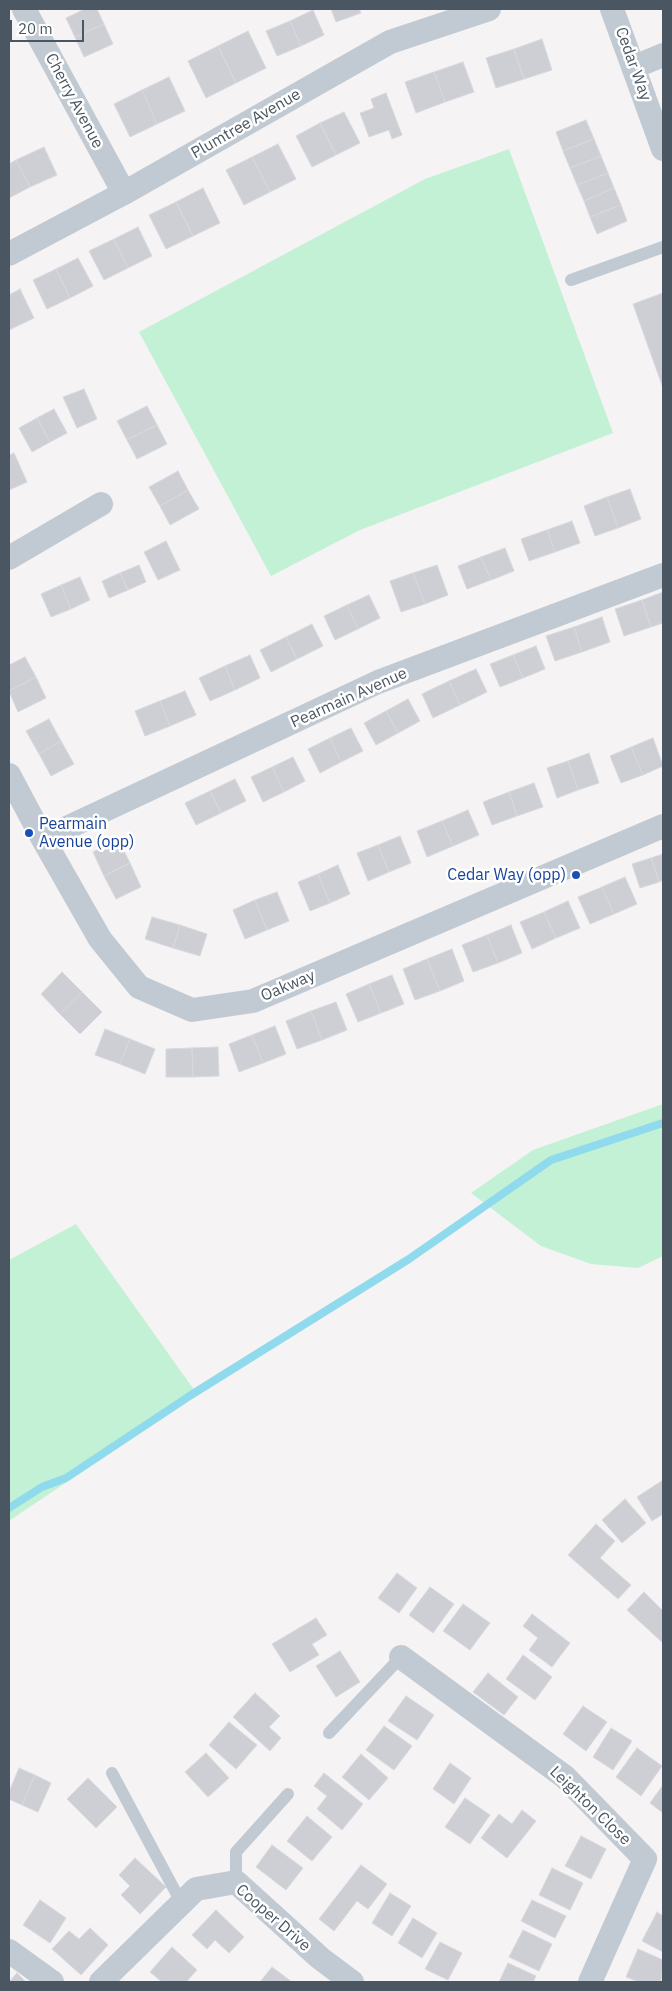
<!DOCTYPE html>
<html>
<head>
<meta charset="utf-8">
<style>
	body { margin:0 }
	#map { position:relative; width:672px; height:1991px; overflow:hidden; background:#f5f3f3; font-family:"IBM Plex Sans",sans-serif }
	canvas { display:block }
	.frame { position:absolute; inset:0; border:10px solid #4a5661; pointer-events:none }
	.scale { position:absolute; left:10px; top:20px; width:74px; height:22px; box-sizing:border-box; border:2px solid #4a5661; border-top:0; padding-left:6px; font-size:15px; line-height:18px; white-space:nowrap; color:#4a5661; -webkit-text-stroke:4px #fff; paint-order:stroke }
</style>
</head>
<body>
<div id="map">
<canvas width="672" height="1991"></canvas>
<div class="frame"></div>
<div class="scale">20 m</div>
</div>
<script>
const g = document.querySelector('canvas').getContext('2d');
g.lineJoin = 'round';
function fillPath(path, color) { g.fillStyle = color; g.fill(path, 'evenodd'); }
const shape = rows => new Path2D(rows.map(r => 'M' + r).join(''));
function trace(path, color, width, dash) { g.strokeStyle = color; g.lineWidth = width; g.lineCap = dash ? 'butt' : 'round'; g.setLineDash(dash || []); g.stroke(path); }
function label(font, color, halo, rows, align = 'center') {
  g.font = font + ' "IBM Plex Sans",sans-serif'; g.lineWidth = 5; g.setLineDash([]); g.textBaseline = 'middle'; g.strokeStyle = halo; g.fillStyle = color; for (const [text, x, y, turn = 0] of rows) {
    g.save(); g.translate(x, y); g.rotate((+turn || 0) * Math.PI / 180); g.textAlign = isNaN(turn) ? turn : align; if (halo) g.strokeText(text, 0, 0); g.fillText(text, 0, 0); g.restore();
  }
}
const green = shape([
	[509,149,613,433,360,530,271,576,139,332,425,179],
	[663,1104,663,1256,638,1268,591,1264,541,1246,471,1193,533,1150],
	[76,1224,197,1394,9,1521,9,1260]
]);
const stream = shape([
	[9,1508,42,1487,66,1478,191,1395,409,1259,551,1160,663,1123]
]);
const building = shape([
	[85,9,97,9,104,24,75,37,66,18,85,9],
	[331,9,359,9,361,13,336,22,331,9],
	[313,10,324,35,301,46,290,21,313,10],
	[290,21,301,46,277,56,266,31,290,21],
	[104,24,113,44,84,57,75,37,104,24],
	[248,31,266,68,236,83,218,46,248,31],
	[542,39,552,70,524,79,514,49,542,39],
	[218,46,236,83,206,98,188,61,218,46],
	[514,49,524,79,496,88,486,58,514,49],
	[463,62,474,92,445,102,434,72,463,62],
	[434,72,445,102,416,113,405,82,434,72],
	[169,77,185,111,157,124,142,90,169,77],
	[142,90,157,124,130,137,114,104,142,90],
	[386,93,402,135,392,139,389,130,369,137,360,113,374,108,371,99,386,93],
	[344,112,360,143,336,155,320,123,344,112],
	[586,120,594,139,563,151,556,132,586,120],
	[320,123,336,155,312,167,296,136,320,123],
	[594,139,601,156,570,168,563,151,594,139],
	[278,144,296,179,270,192,252,157,278,144],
	[44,147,57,175,30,187,16,160,44,147],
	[601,156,608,173,577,185,570,168,601,156],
	[252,157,270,192,244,205,226,170,252,157],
	[16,160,30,187,9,198,9,164,16,160],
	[608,173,614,188,584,201,577,185,608,173],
	[203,188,220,223,193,236,176,202,203,188],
	[614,188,621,205,590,217,584,201,614,188],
	[176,202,193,236,166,249,149,215,176,202],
	[621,205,627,221,597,234,590,217,621,205],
	[138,227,152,256,128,268,114,239,138,227],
	[114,239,128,268,104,280,89,251,114,239],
	[78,258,93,286,70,298,56,269,78,258],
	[56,269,70,298,47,309,33,280,56,269],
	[20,289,34,318,9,330,9,295,20,289],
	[663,293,663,388,633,304,663,293],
	[84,389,97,419,77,428,63,397,84,389],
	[147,406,157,425,127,440,117,421,147,406],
	[54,409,67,433,50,442,37,418,54,409],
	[37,418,50,442,32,452,19,428,37,418],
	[157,425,167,444,137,459,127,440,157,425],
	[14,453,27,482,9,490,9,455,14,453],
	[178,471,188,490,160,506,149,487,178,471],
	[630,489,641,519,618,528,607,497,630,489],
	[188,490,199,509,170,525,160,506,188,490],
	[607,497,618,528,595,536,584,506,607,497],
	[572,521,580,543,555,552,547,530,572,521],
	[547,530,555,552,529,561,521,539,547,530],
	[166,541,180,570,158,580,144,552,166,541],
	[505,548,514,571,491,580,481,557,505,548],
	[481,557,491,580,467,589,458,566,481,557],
	[139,565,146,582,128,590,120,573,139,565],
	[437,565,448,595,425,604,413,573,437,565],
	[120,573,128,590,109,598,102,581,120,573],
	[413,573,425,604,401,612,390,581,413,573],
	[80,577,90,600,71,609,61,585,80,577],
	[61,585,71,609,51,617,41,594,61,585],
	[663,592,663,623,651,627,642,600,663,592],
	[369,595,380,618,358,629,347,605,369,595],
	[642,600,651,627,624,636,615,609,642,600],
	[347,605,358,629,335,640,324,616,347,605],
	[602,617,610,642,582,652,574,627,602,617],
	[312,624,323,646,297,659,286,637,312,624],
	[574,627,582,652,555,661,546,636,574,627],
	[286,637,297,659,271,672,260,650,286,637],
	[536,646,545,669,523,678,513,655,536,646],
	[250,655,260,678,235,690,225,666,250,655],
	[513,655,523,678,500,687,490,664,513,655],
	[25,657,36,677,9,691,9,665,25,657],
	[225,666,235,690,210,701,199,678,225,666],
	[476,669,487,692,460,705,449,681,476,669],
	[36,677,46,698,18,712,9,691,36,677],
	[449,681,460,705,433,718,422,694,449,681],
	[185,691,196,715,170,726,160,701,185,691],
	[408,699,420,721,398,733,386,711,408,699],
	[160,701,170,726,145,736,135,711,160,701],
	[386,711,398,733,376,745,364,723,386,711],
	[49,719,61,741,39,754,26,731,49,719],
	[351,728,363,751,341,762,330,738,351,728],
	[330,738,341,762,320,773,308,749,330,738],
	[653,738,663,766,643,775,631,747,653,738],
	[61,741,74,764,51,776,39,754,61,741],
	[631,747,643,775,621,783,610,756,631,747],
	[589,753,599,783,578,790,568,761,589,753],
	[293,757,305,781,284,792,272,767,293,757],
	[568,761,578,790,557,798,547,768,568,761],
	[272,767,284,792,263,802,251,777,272,767],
	[235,779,246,801,221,813,210,791,235,779],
	[534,783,543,807,517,816,509,792,534,783],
	[210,791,221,813,196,825,185,803,210,791],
	[509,792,517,816,492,825,483,802,509,792],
	[468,810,479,835,453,846,442,821,468,810],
	[442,821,453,846,427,857,417,831,442,821],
	[400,836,411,863,389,872,378,845,400,836],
	[118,839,130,863,104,876,93,852,118,839],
	[378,845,389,872,368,881,357,853,378,845],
	[663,854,663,880,659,882,651,858,663,854],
	[651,858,659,882,640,888,632,864,651,858],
	[130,863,141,887,116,899,104,876,130,863],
	[338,865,350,894,330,903,318,874,338,865],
	[318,874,330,903,310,911,298,882,318,874],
	[625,877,637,904,614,914,602,887,625,877],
	[602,887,614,914,590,924,578,897,602,887],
	[277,892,289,921,267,930,255,900,277,892],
	[255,900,267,930,245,939,233,910,255,900],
	[568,901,580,928,556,938,544,912,568,901],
	[544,912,556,938,532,949,520,922,544,912],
	[152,917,180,925,173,948,145,939,152,917],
	[180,925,207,934,200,956,173,948,180,925],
	[511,925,522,953,498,963,487,935,511,925],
	[487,935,498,963,473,972,462,945,487,935],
	[452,949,464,981,440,991,427,959,452,949],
	[427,959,440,991,415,1000,403,969,427,959],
	[62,972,82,992,60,1014,41,994,62,972],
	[392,975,404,1004,381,1013,369,984,392,975],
	[369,984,381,1013,358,1022,346,994,369,984],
	[82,992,102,1012,80,1034,60,1014,82,992],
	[336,1002,347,1030,322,1040,311,1011,336,1002],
	[311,1011,322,1040,297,1049,286,1021,311,1011],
	[275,1026,286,1054,263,1063,252,1035,275,1026],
	[105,1029,130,1039,120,1064,95,1055,105,1029],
	[252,1035,263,1063,239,1072,229,1044,252,1035],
	[130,1039,155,1049,145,1074,120,1064,130,1039],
	[218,1047,219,1076,193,1077,192,1048,218,1047],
	[192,1048,193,1077,166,1077,166,1049,192,1048],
	[663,1480,663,1514,652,1521,637,1497,663,1480],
	[625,1499,646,1523,622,1543,602,1520,625,1499],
	[596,1524,615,1541,600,1558,631,1585,618,1599,568,1555,596,1524],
	[397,1573,417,1588,399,1613,378,1598,397,1573],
	[430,1587,454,1604,433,1633,409,1615,430,1587],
	[644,1592,663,1611,663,1643,627,1610,644,1592],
	[463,1604,490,1623,470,1650,443,1631,463,1604],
	[532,1614,570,1643,552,1667,529,1650,538,1638,523,1626,532,1614],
	[316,1618,327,1635,312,1644,319,1655,290,1672,272,1644,316,1618],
	[340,1651,360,1682,336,1697,316,1666,340,1651],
	[523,1655,552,1677,535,1700,506,1679,523,1655],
	[488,1673,518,1697,504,1715,473,1692,488,1673],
	[255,1693,280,1716,269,1727,281,1738,270,1751,233,1717,255,1693],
	[406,1696,434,1715,417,1740,388,1721,406,1696],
	[583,1706,607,1722,586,1751,563,1734,583,1706],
	[229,1722,257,1745,236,1769,209,1745,229,1722],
	[384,1726,412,1746,394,1770,366,1750,384,1726],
	[611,1728,632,1741,613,1770,593,1757,611,1728],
	[637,1748,662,1766,641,1796,616,1777,637,1748],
	[206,1753,229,1778,208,1797,185,1772,206,1753],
	[361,1754,388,1778,369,1800,342,1777,361,1754],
	[450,1763,471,1778,454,1804,433,1789,450,1763],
	[19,1768,35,1775,22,1805,9,1799,9,1792,19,1768],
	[324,1773,363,1804,342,1830,317,1809,327,1796,314,1786,324,1773],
	[35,1775,51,1783,38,1812,22,1805,35,1775],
	[88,1778,117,1807,96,1828,67,1799,88,1778],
	[663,1785,663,1813,650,1803,663,1785],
	[465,1798,490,1815,470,1844,445,1827,465,1798],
	[522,1810,536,1821,507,1858,481,1838,499,1814,512,1824,522,1810],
	[307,1816,332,1837,312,1861,287,1841,307,1816],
	[581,1836,606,1849,591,1879,565,1866,581,1836],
	[272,1845,303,1868,286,1890,256,1867,272,1845],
	[135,1858,166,1887,140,1914,121,1895,130,1886,119,1875,135,1858],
	[361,1865,387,1884,368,1909,357,1901,334,1931,319,1919,361,1865],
	[552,1868,583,1883,570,1910,539,1895,552,1868],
	[390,1893,411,1906,392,1936,372,1923,390,1893],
	[40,1900,66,1918,50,1943,23,1925,40,1900],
	[532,1900,566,1916,555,1938,521,1921,532,1900],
	[216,1910,244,1937,229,1953,215,1940,207,1949,192,1935,216,1910],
	[657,1912,663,1916,663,1952,642,1941,657,1912],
	[413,1918,437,1933,422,1958,398,1943,413,1918],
	[90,1928,108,1945,81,1975,52,1949,69,1931,79,1939,90,1928],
	[523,1930,552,1944,539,1971,509,1957,523,1930],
	[440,1942,462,1953,448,1980,425,1969,440,1942],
	[172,1947,197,1970,186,1982,162,1982,150,1972,172,1947],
	[638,1949,663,1960,661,1982,639,1982,626,1977,638,1949],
	[508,1963,536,1976,533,1982,499,1982,508,1963],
	[272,1967,292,1982,260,1982,272,1967],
	[17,1973,26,1982,9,1982,17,1973]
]);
const service = shape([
	[571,280,663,247],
	[329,1733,401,1657],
	[112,1773,182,1904],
	[236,1882,236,1852,288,1794]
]);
const minor = shape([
	[24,9,124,193],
	[612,9,663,149],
	[634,67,663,55],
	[9,254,124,193,390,42,489,9],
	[9,558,101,504],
	[9,775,43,839,100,939,139,987,192,1010,253,1001,663,826],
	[43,839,378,682,663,575],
	[401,1657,565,1777,645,1859,590,1982],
	[9,1951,52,1982],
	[101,1982,196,1889,236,1882,320,1958,352,1982]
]);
const markers = [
	[29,833,5,"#1a4fb4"],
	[576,875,5,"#1a4fb4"]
];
const streetNames = [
	["Cedar Way",633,64,70],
	["Cherry Avenue",74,101,62],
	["Plumtree Avenue",246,124,-30],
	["Pearmain Avenue",349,698,-24],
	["Oakway",288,986,-23],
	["Leighton Close",590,1806,44],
	["Cooper Drive",273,1918,41]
];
const transitNames = [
	["Pearmain",39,824],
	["Avenue (opp)",39,842],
	["Cedar Way (opp)",566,875,"right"]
];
fillPath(green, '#c3f1d5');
trace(stream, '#90daee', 8);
fillPath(building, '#cdcfd5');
trace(building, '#d7d9de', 1);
trace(service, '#c1cad2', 12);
trace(minor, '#c1cad2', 24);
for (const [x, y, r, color] of markers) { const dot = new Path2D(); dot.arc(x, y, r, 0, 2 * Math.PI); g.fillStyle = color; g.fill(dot); trace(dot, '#fff', 2); }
label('16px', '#4a5661', '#fff', streetNames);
label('16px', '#164399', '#fff', transitNames, 'left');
</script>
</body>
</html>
